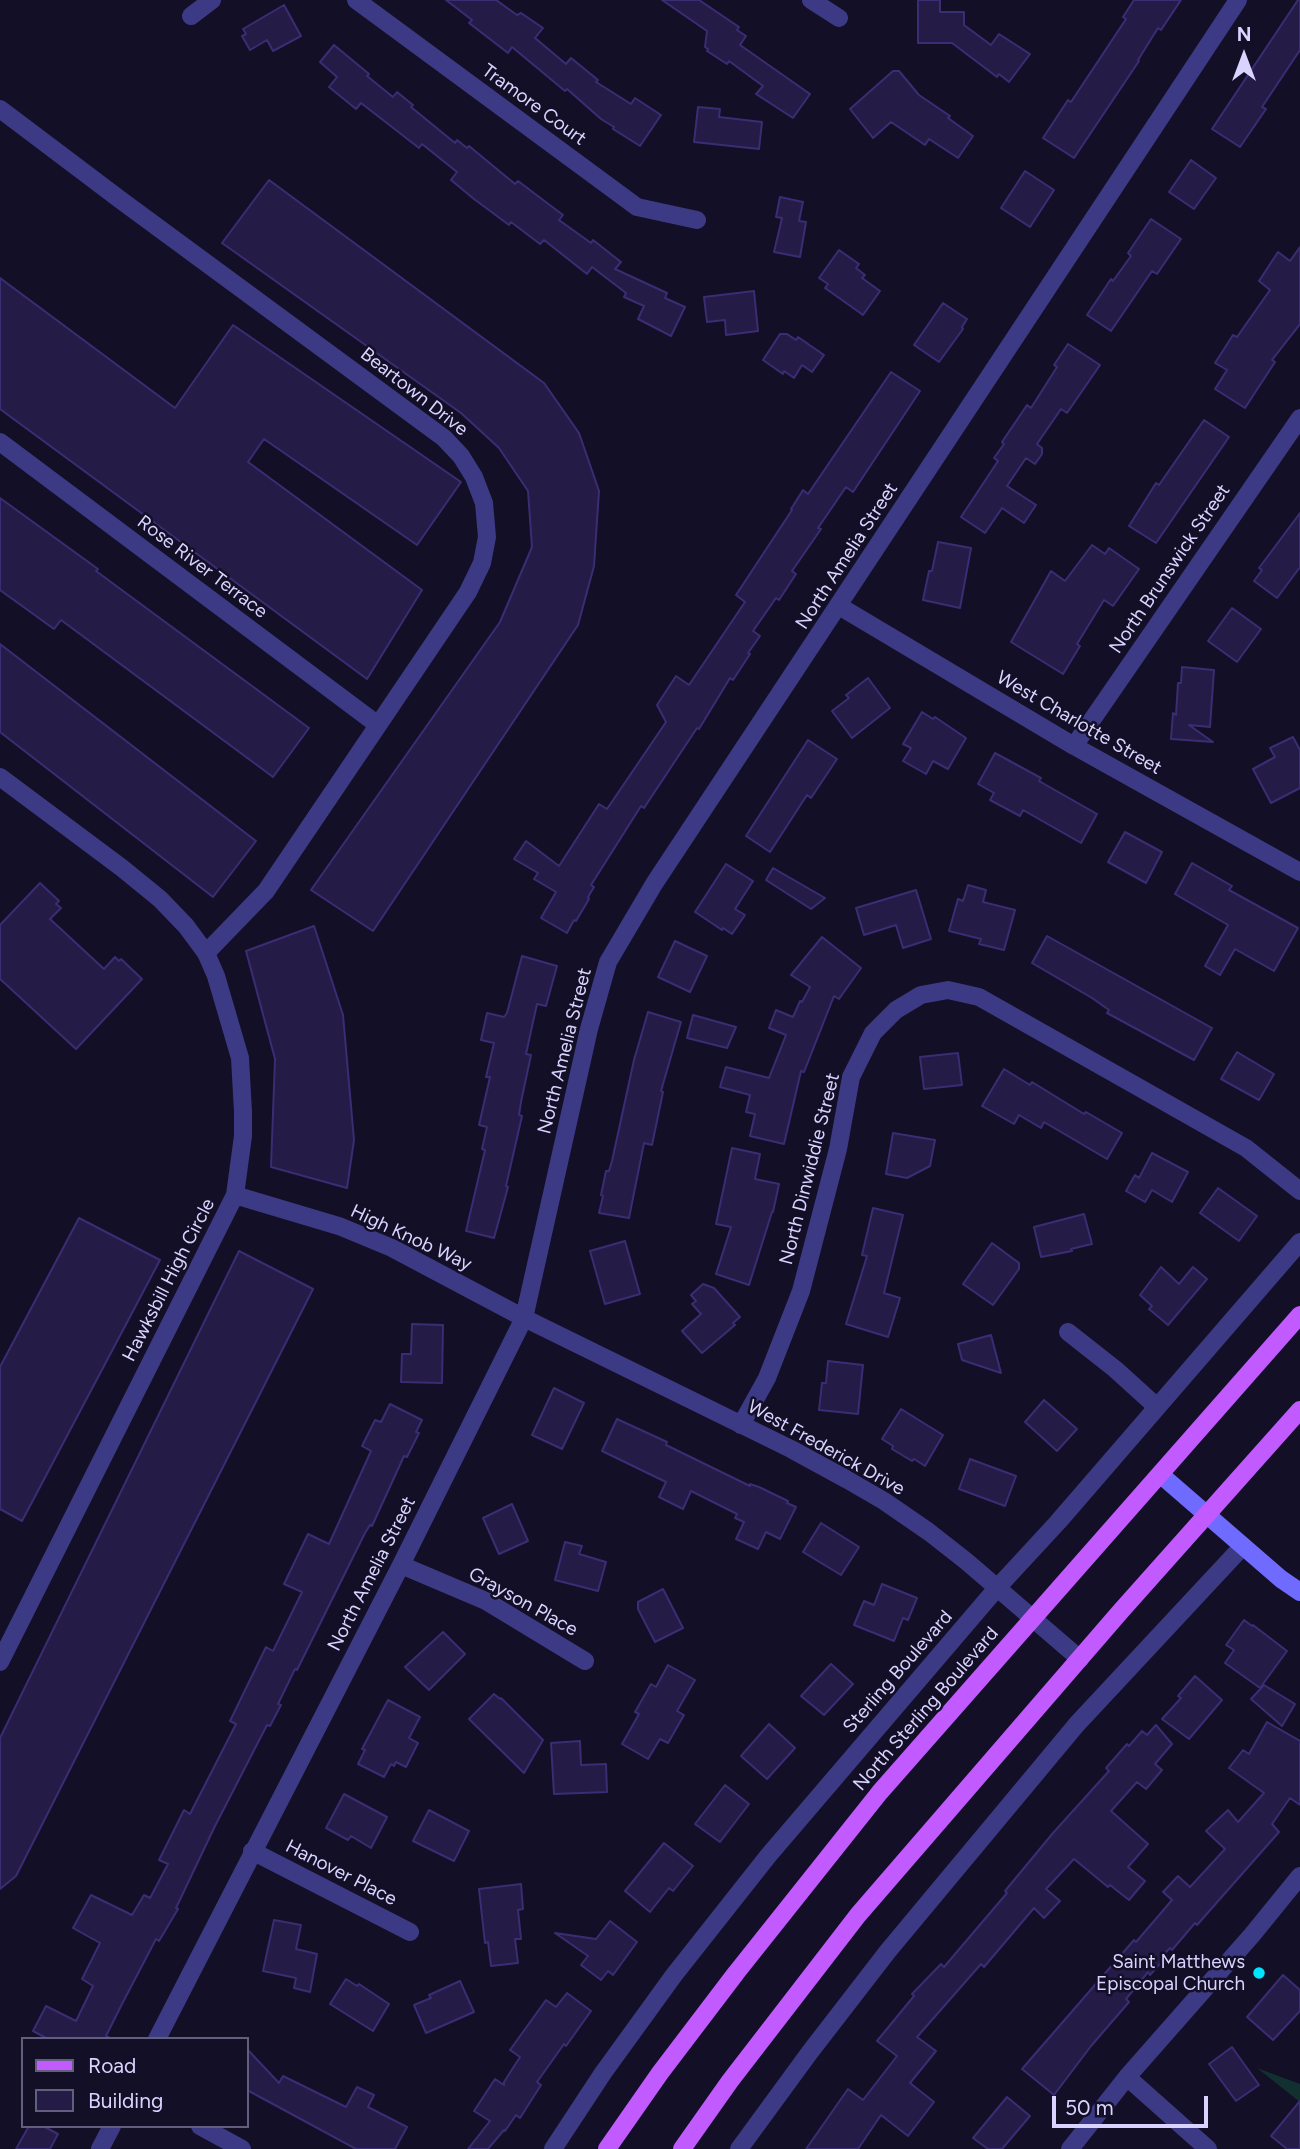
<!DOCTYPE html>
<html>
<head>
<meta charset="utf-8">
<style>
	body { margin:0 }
	#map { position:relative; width:1300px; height:2149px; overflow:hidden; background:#130f26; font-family:Figtree,sans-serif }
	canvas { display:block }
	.legend { position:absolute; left:21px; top:2037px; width:228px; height:91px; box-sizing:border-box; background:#130f26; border:2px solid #625e7d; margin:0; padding:9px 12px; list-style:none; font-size:21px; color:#d9d4ff }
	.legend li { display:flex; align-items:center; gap:14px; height:35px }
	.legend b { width:35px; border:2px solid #625e7d }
	.north { position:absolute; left:1209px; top:21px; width:70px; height:70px; -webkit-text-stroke:5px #130f26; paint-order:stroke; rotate:0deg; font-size:19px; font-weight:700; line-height:28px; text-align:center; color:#d9d4ff }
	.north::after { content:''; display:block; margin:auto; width:24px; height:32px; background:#d9d4ff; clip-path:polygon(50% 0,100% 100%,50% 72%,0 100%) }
	.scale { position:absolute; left:1052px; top:2096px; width:156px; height:32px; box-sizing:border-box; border:4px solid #d9d4ff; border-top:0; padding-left:9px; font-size:21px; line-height:24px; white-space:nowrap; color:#d9d4ff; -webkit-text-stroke:5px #130f26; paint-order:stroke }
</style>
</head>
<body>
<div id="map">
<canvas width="1300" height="2149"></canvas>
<ul class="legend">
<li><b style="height:9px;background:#c25bff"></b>Road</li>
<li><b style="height:19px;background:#241b47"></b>Building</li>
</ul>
<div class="north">N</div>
<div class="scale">50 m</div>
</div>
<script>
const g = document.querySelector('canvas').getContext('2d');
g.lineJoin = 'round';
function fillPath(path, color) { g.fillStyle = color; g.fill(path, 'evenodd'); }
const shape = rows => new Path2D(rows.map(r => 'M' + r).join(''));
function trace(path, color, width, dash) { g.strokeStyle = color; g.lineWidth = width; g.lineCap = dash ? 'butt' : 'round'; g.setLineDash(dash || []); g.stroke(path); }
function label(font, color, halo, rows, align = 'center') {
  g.font = font + ' Figtree,sans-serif'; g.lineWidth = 5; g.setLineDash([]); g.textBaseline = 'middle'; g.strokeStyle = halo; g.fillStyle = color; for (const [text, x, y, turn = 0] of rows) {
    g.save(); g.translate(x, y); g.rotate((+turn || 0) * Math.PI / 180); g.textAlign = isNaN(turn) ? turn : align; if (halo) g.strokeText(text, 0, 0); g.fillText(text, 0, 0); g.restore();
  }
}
const green = shape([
	[1257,2068,1300,2084,1300,2102]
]);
const building = shape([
	[446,0,496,0,517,15,521,13,543,28,535,38,566,64,571,58,598,80,596,82,631,104,635,98,661,115,640,146,613,129,614,127,601,119,567,89,565,91,512,47,508,53,469,23,472,20,446,0],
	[662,0,699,0,739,27,737,30,746,36,740,45,810,94,793,118,756,94,763,86,729,61,727,64,707,51,708,49,705,47,707,31,662,0],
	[918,0,940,0,940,12,964,12,964,25,991,45,999,34,1030,54,1009,82,999,74,997,77,952,43,918,43,918,0],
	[1134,0,1181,0,1161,30,1158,28,1138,60,1139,61,1074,158,1043,138,1068,100,1071,102,1126,19,1123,17,1134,0],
	[1298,0,1300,0,1300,50,1262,107,1266,109,1240,147,1212,129,1298,0],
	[284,5,301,36,273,51,267,40,250,50,242,36,246,34,243,29,284,5],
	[334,45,369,74,367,76,393,97,397,92,413,105,411,107,455,143,457,140,467,148,469,146,515,184,518,181,563,215,559,220,591,243,593,240,621,262,615,269,667,293,665,298,685,307,671,336,638,319,644,306,624,297,626,293,592,267,587,274,544,240,540,244,511,222,509,225,474,199,451,180,457,172,422,144,419,148,361,103,356,109,329,87,337,77,320,62,334,45],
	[893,71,899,71,919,95,950,116,948,118,973,136,958,158,929,139,925,145,891,122,873,138,850,109,893,71],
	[698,107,720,109,719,117,762,122,759,149,694,142,698,107],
	[1191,160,1216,178,1194,209,1169,192,1191,160],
	[1025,171,1054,190,1030,227,1001,208,1025,171],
	[269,180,544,383,579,433,599,491,594,566,578,625,373,931,311,890,500,622,532,547,528,491,499,448,461,413,222,243,269,180],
	[780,197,803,202,799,221,806,222,800,257,774,252,782,218,776,217,780,197],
	[1151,219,1181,239,1157,274,1152,271,1111,331,1087,315,1111,279,1113,281,1131,256,1128,253,1151,219],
	[1300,247,1300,324,1272,360,1275,362,1245,408,1215,389,1227,370,1215,363,1233,335,1237,337,1270,290,1259,281,1278,252,1290,261,1300,247],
	[839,250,859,264,856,268,865,275,862,278,880,291,863,315,825,288,828,284,819,278,839,250],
	[0,278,175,408,233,325,461,482,417,545,264,439,248,462,422,590,367,679,0,409,0,278],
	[754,291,758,331,726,335,725,320,707,322,704,297,754,291],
	[943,303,967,319,962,327,963,329,939,362,914,345,943,303],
	[780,334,787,334,796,340,798,337,824,355,812,372,802,365,794,378,784,371,783,374,763,360,780,334],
	[1068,344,1100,365,1067,413,1061,409,1037,444,1042,448,1042,454,1035,464,1026,458,1007,486,1036,505,1024,523,1002,508,985,533,961,517,998,461,994,458,1004,444,1002,442,1027,405,1031,408,1057,367,1054,365,1068,344],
	[891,372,920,391,853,492,846,487,818,528,821,529,792,571,796,574,779,600,776,598,753,631,760,636,748,653,750,654,733,680,730,678,699,729,697,728,644,808,641,806,591,885,594,887,588,897,589,899,576,921,574,920,567,933,541,918,556,892,534,879,538,873,514,859,526,841,559,866,599,804,607,809,666,722,657,705,676,676,689,685,745,602,736,595,792,510,791,509,803,490,808,494,891,372],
	[1204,420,1229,437,1156,543,1129,526,1156,483,1159,485,1204,420],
	[0,498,98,569,96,571,309,728,273,777,61,620,54,629,0,590,0,498],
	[1300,513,1300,567,1277,598,1254,581,1262,570,1259,568,1300,513],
	[938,542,971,548,960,608,923,600,929,571,932,571,938,542],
	[1092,545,1105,554,1109,548,1139,569,1113,606,1104,600,1077,644,1080,646,1063,674,1011,642,1051,571,1065,581,1092,545],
	[1232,608,1261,629,1237,662,1208,641,1232,608],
	[0,644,256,841,213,897,0,732,0,644],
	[1182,667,1214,670,1210,727,1189,725,1213,742,1171,739,1173,713,1176,715,1178,683,1181,683,1182,667],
	[868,678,890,708,852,738,832,711,849,698,846,695,868,678],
	[922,712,933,719,935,717,966,738,948,769,933,761,926,774,903,761,911,748,903,744,922,712],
	[1293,737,1300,750,1300,788,1271,803,1253,769,1275,757,1270,748,1293,737],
	[808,740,837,759,811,798,807,795,770,852,746,836,808,740],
	[995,753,1041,778,1039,781,1097,814,1081,843,1023,810,1020,816,990,800,994,793,978,784,995,753],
	[1125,832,1162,852,1146,883,1108,862,1125,832],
	[1192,863,1232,886,1229,890,1298,928,1274,971,1235,949,1220,975,1205,966,1228,925,1175,894,1192,863],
	[726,864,753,881,735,909,745,915,732,934,723,928,722,930,695,912,726,864],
	[773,868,825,898,811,909,766,880,773,868],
	[40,883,59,901,56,904,61,908,50,919,104,969,115,957,119,961,121,959,142,979,76,1049,0,979,0,925,40,883],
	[968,885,986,890,983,902,1015,910,1004,950,979,944,981,939,949,931,958,899,963,901,968,885],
	[916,890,931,939,903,948,896,925,864,935,856,908,916,890],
	[314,926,343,1015,354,1140,347,1188,271,1167,275,1059,246,951,314,926],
	[1047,936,1212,1028,1194,1060,1107,1013,1109,1010,1092,998,1032,963,1047,936],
	[822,937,861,968,839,999,834,996,804,1072,801,1071,784,1144,750,1136,755,1114,746,1112,750,1095,720,1087,726,1067,769,1078,786,1035,769,1028,776,1010,793,1017,800,1001,802,1002,810,987,791,975,822,937],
	[675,941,707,956,690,992,658,977,675,941],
	[522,956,557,966,546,1006,537,1004,526,1054,531,1055,521,1102,519,1115,522,1116,506,1186,508,1187,494,1238,466,1231,485,1150,482,1149,487,1127,479,1125,490,1077,486,1077,494,1043,481,1040,487,1013,504,1017,507,1013,522,956],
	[648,1012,681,1022,661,1091,663,1092,652,1145,644,1143,629,1218,599,1213,603,1196,601,1195,606,1171,609,1171,612,1161,634,1060,648,1012],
	[693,1015,736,1027,727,1048,687,1038,693,1015],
	[1237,1052,1274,1074,1259,1100,1221,1079,1237,1052],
	[958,1053,962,1085,924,1089,920,1057,958,1053],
	[1004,1069,1030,1085,1032,1082,1084,1114,1086,1112,1122,1133,1107,1159,1044,1122,1041,1128,1019,1115,1014,1124,982,1106,1004,1069],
	[893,1133,935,1140,930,1166,907,1178,886,1174,893,1133],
	[732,1148,760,1154,755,1179,779,1184,773,1212,772,1212,749,1285,716,1274,731,1227,716,1224,732,1148],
	[1152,1153,1188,1172,1172,1202,1152,1190,1145,1202,1126,1191,1135,1175,1139,1178,1152,1153],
	[1218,1188,1257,1216,1239,1241,1200,1213,1218,1188],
	[873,1208,903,1215,884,1293,900,1298,888,1337,846,1324,867,1256,862,1255,873,1208],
	[1084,1214,1092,1244,1071,1249,1072,1251,1041,1257,1034,1227,1084,1214],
	[79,1218,160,1260,22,1521,0,1509,0,1367,79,1218],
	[625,1241,640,1294,605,1304,590,1251,625,1241],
	[992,1243,1019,1263,1019,1269,993,1305,963,1284,992,1243],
	[239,1251,313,1289,16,1876,0,1889,0,1738,239,1251],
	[1161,1267,1179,1284,1193,1267,1207,1279,1168,1325,1149,1309,1152,1306,1140,1295,1161,1267],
	[703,1284,714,1288,740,1317,733,1323,735,1325,702,1353,682,1331,701,1314,692,1304,696,1301,691,1295,703,1284],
	[412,1324,443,1325,442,1383,401,1382,402,1354,411,1354,412,1324],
	[991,1335,1001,1373,962,1360,958,1344,991,1335],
	[828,1361,863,1365,858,1414,819,1410,822,1383,826,1383,828,1361],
	[554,1388,584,1403,562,1449,532,1435,554,1388],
	[1044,1400,1077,1429,1057,1451,1025,1422,1044,1400],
	[390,1404,422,1420,416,1432,419,1433,407,1457,404,1456,372,1526,370,1525,365,1533,297,1670,295,1669,278,1704,281,1705,270,1726,267,1725,215,1826,176,1908,178,1909,159,1941,156,1939,123,2002,106,2036,112,2039,48,2039,33,2031,46,2006,76,2021,93,1986,82,1979,100,1943,73,1928,91,1895,132,1915,144,1895,150,1898,168,1864,159,1860,184,1810,190,1814,236,1724,230,1721,266,1647,273,1651,302,1592,284,1584,308,1534,329,1544,371,1451,362,1446,375,1420,381,1422,390,1404],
	[901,1409,943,1435,925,1466,914,1459,912,1461,892,1449,893,1446,882,1439,901,1409],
	[617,1419,667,1442,666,1445,750,1486,750,1484,759,1487,788,1501,787,1503,796,1507,780,1539,766,1532,758,1549,736,1539,744,1522,735,1518,737,1514,691,1491,683,1509,659,1497,666,1482,602,1451,617,1419],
	[970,1459,1016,1476,1005,1506,959,1489,970,1459],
	[512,1504,528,1541,499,1554,483,1518,512,1504],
	[821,1523,859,1547,841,1575,803,1552,821,1523],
	[565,1542,582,1546,579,1554,606,1562,598,1591,555,1580,565,1542],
	[882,1584,917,1598,908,1620,903,1618,894,1641,854,1625,864,1601,874,1605,882,1584],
	[663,1589,683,1628,655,1642,638,1609,638,1602,663,1589],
	[1244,1620,1252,1626,1253,1625,1287,1651,1260,1688,1225,1663,1234,1650,1226,1645,1244,1620],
	[443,1632,465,1654,429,1690,405,1667,443,1632],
	[831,1664,853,1684,824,1715,801,1696,831,1664],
	[668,1665,695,1680,677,1711,684,1715,668,1743,660,1739,648,1759,622,1744,639,1714,635,1712,651,1684,656,1687,668,1665],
	[1195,1676,1222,1700,1189,1739,1162,1719,1181,1698,1178,1696,1195,1676],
	[1264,1685,1295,1704,1282,1726,1251,1699,1264,1685],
	[494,1694,500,1699,501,1698,543,1740,524,1773,469,1719,494,1694],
	[388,1700,420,1717,409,1738,418,1743,406,1767,396,1762,394,1766,391,1764,384,1777,358,1764,365,1750,362,1749,388,1700],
	[1267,1722,1300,1741,1300,1805,1290,1798,1272,1824,1279,1832,1197,1925,1195,1923,1172,1950,1170,1948,1165,1953,1167,1956,1150,1975,1148,1972,1126,1999,1129,2002,1091,2046,1054,2095,1022,2069,1134,1940,1136,1942,1172,1900,1163,1892,1178,1876,1190,1887,1225,1849,1206,1831,1228,1810,1238,1822,1264,1793,1229,1768,1243,1750,1249,1754,1267,1722],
	[769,1724,795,1748,767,1779,741,1756,769,1724],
	[1156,1725,1172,1744,1155,1764,1162,1770,1146,1789,1137,1782,1111,1811,1148,1844,1128,1867,1145,1881,1129,1900,1110,1885,1108,1887,1074,1859,1046,1889,1060,1901,1044,1918,1034,1908,984,1967,981,1964,917,2037,936,2051,910,2083,934,2102,908,2136,881,2115,858,2149,806,2149,848,2089,863,2100,897,2056,877,2041,914,1996,912,1994,941,1964,944,1967,1007,1893,1005,1891,1053,1833,1109,1771,1106,1768,1127,1744,1129,1746,1142,1731,1147,1735,1156,1725],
	[580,1741,581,1765,606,1764,607,1792,554,1794,551,1743,580,1741],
	[725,1785,749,1804,720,1842,695,1824,725,1785],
	[344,1794,387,1817,371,1848,351,1836,348,1840,326,1828,344,1794],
	[429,1810,469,1831,454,1861,413,1841,429,1810],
	[664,1843,693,1866,673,1891,669,1888,650,1912,625,1891,664,1843],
	[521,1884,523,1909,518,1910,521,1939,515,1939,518,1963,491,1966,488,1942,485,1943,479,1889,521,1884],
	[274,1920,301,1925,296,1949,317,1954,310,1992,294,1988,296,1978,263,1971,274,1920],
	[610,1921,637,1942,613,1975,608,1971,601,1980,581,1965,588,1956,555,1933,596,1939,610,1921],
	[1283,1975,1300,1990,1300,2011,1273,2040,1247,2017,1283,1975],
	[346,1979,357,1986,359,1984,389,2004,373,2031,330,2004,346,1979],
	[460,1981,474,2012,426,2033,414,2005,431,1998,429,1995,460,1981],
	[567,1993,591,2011,566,2046,564,2044,537,2082,541,2085,520,2118,516,2115,505,2131,504,2130,488,2149,468,2149,490,2121,474,2111,495,2079,504,2085,504,2082,520,2057,510,2050,546,2000,556,2007,567,1993],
	[1232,2047,1259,2085,1236,2101,1209,2064,1232,2047],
	[247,2049,279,2083,283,2076,346,2107,357,2087,374,2095,368,2107,407,2127,395,2149,356,2149,247,2090,247,2049],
	[1007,2097,1030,2116,1002,2149,988,2149,973,2138,1007,2097],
	[1300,2101,1300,2149,1287,2149,1271,2136,1300,2101],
	[29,2126,43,2126,58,2134,50,2149,16,2149,29,2126]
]);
const street = shape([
	[356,0,637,207,697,220],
	[811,0,839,18],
	[191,16,212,0],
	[0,109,122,201,444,438,461,456,474,477,484,503,487,537,482,563,468,592,266,891,206,953],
	[0,442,378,725],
	[839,606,1074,746,1300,872],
	[1074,746,1300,418],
	[0,777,122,868,160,899,186,926,206,953,216,976,240,1058,243,1112,243,1136,235,1195,0,1662],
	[235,1195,339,1226,392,1248,524,1318,791,1449,846,1479,884,1501,929,1532,966,1561,1080,1659],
	[1068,1332,1115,1369,1157,1407],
	[741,1425,767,1378,801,1291,838,1149,851,1077,873,1033,896,1010,921,995,948,990,979,997,1246,1148,1300,1191],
	[401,1565,486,1601,585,1661],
	[252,1851,410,1932],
	[157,2039,401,1565,524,1318,589,1029,608,962,654,884,1238,0],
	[1127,2077,1208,2149],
	[200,2126,242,2149],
	[100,2149,112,2126],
	[553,2149,603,2073,674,1975,768,1856,997,1588,1058,1522,1300,1242],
	[739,2149,810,2052,888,1951,1077,1724,1243,1546],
	[1070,2149,1127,2077,1252,1935,1300,1876]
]);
const secondary = shape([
	[1161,1475,1281,1579,1300,1592]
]);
const primary = shape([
	[607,2149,660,2073,736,1973,880,1792,1300,1315],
	[682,2149,730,2081,858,1915,1120,1612,1300,1410]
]);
const markers = [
	[1259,1973,7,"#00e5ff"]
];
const streetNames = [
	["Tramore Court",534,105,36],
	["Beartown Drive",414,392,38],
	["North Amelia Street",847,556,-57],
	["Rose River Terrace",202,567,37],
	["North Brunswick Street",1170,569,-56],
	["West Charlotte Street",1079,723,30],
	["North Amelia Street",565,1051,-76],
	["North Dinwiddie Street",810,1169,-76],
	["High Knob Way",411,1238,25],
	["Hawksbill High Circle",169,1280,-63],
	["West Frederick Drive",826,1448,29],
	["North Amelia Street",372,1574,-63],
	["Grayson Place",523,1602,29],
	["Sterling Boulevard",898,1672,-49],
	["North Sterling Boulevard",926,1709,-49],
	["Hanover Place",341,1873,27]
];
const poiNames = [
	["Saint Matthews",1245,1962],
	["Episcopal Church",1245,1984]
];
fillPath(green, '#12302f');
fillPath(building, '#241b47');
trace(building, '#3b2d73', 2);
trace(street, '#3d3a85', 18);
trace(secondary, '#6f6bff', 18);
trace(primary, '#c25bff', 18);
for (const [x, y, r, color] of markers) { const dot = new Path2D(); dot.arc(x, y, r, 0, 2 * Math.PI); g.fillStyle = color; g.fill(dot); trace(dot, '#130f26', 2.5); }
label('19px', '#d9d4ff', '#130f26', streetNames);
label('19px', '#d9d4ff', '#130f26', poiNames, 'right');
</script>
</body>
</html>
